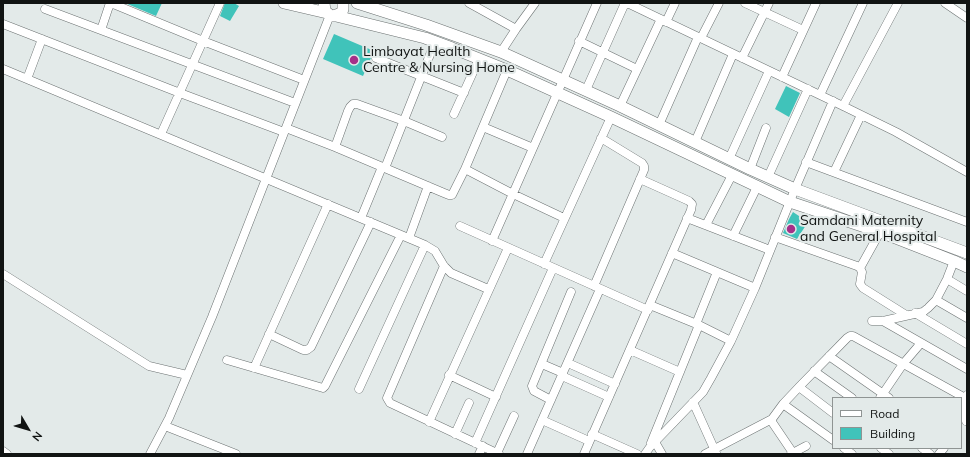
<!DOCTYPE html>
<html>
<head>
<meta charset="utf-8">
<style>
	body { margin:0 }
	#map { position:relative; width:970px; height:457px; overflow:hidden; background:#e3eae9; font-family:Mulish,sans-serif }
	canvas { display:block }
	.frame { position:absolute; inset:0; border:4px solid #111413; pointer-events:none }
	.legend { position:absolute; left:832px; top:397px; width:130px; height:52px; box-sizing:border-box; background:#e3eae9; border:1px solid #8f9493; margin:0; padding:5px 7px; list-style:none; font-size:12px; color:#111413 }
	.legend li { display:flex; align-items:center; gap:8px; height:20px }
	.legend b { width:20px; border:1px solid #8f9493 }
	.north { position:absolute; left:8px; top:409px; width:40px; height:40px; -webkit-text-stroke:3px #e3eae9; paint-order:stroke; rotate:128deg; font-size:11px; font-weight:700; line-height:16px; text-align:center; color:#111413 }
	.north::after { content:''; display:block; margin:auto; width:14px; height:18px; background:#111413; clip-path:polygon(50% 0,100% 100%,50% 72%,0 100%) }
</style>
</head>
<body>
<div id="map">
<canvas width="970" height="457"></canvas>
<div class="frame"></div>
<ul class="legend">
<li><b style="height:5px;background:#fff"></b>Road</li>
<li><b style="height:11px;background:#40c3ba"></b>Building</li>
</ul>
<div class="north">N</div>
</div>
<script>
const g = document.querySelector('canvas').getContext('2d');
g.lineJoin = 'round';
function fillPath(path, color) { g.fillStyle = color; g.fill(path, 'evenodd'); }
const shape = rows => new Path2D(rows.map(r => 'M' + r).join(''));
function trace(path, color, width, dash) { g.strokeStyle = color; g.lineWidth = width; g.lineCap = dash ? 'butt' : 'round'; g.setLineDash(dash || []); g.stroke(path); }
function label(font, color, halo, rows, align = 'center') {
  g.font = font + ' Mulish,sans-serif'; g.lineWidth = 4; g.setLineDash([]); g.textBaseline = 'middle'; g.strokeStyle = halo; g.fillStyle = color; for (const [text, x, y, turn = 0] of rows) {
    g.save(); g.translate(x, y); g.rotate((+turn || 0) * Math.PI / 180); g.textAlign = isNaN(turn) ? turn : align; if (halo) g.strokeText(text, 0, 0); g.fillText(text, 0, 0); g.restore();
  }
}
const building = shape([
	[125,3,162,3,156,16],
	[225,3,234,3,239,6,230,21,220,16],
	[334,34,374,51,363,76,323,59],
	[786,86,800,93,789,117,775,109],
	[793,212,808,222,797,239,783,233,789,219]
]);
const minor = shape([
	[111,3,203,41,304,80],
	[469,3,516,29],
	[627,3,843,106,896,132,967,172],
	[745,3,803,30],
	[945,3,967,18],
	[45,9,295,103],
	[666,22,675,3],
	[3,24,180,93,284,132],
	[101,30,110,3],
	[701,38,719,3],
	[579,41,637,69],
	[501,52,516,29,535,3],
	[376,58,464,93],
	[742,58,769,3],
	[3,69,425,245,435,251,444,266,451,273,488,289],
	[782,77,816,3],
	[27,79,42,39],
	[586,90,625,3],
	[820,95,863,3],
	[620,106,661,19],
	[843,106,898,3],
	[454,114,479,59],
	[659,125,698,37],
	[483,127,533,148],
	[286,128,335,147,444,193,449,195,452,195,465,169,507,70],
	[161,134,220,3],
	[695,142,733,54],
	[335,147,348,111,350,107,353,104,357,104,404,121,442,137],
	[729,159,769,71],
	[806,162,967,222],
	[385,168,435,42],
	[465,169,513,194,564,218],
	[750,169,766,128],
	[834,172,861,115],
	[768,177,808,89],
	[361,218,382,167],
	[687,218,770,250],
	[706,225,732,175],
	[460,226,648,310],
	[733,236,757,187],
	[775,237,857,266,860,268,862,272,860,284,863,288,906,315],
	[409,238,428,186],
	[492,241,597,3],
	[672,253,755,288],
	[544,264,611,117],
	[444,266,387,398,390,403,499,454],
	[860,268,880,232],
	[3,274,149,366,187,375],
	[947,279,967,291],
	[594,286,644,170,644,166,642,163,601,138],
	[936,300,967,318],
	[650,305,699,325,731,341],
	[915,313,967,344],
	[872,321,883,321,923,312,928,308,936,300,947,279,954,261],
	[883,321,967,369],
	[696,324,717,272],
	[269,334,303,350,307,350,311,347,371,222],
	[630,350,680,372],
	[829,356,889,398],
	[227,360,323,388,325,386,401,235],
	[568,363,615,384],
	[542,364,563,373],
	[254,368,328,204],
	[814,371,852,398],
	[449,375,496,397],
	[562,376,609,397],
	[799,387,833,413],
	[359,389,425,245],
	[880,398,903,364,921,343],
	[551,400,534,391,532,386,571,292],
	[693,402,716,453],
	[783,404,833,440],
	[542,420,589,441],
	[966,421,963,404,967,395],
	[429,422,508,248],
	[165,426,236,454],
	[455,434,469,403],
	[592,434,637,454],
	[655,442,662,454],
	[475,443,553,268],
	[651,443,699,325],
	[844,448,852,454],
	[881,448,889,454],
	[922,448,930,454],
	[3,451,7,454],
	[497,453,514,416],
	[793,453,772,422,772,419,783,404,799,387,847,338,850,336,853,336,967,399],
	[150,454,169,418,212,317,330,15],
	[479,454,483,446],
	[527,454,600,289],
	[584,454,691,210,692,204,689,201,640,179],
	[645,454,650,447,703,392,711,378,731,341,755,288,795,189,833,101],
	[705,454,772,419],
	[791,454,806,446],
	[939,454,944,448]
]);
const secondary = shape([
	[284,3,327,13],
	[324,3,325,11,330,15,333,16,339,14,342,12,343,9,343,3],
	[357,3,426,25,501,52,620,106,750,169,795,189,967,253],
	[336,16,425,38,452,48,507,70,611,117,790,202,880,232,954,261,967,267]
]);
const markers = [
	[354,60,5,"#a53089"],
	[791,229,5,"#a53089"]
];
const poiNames = [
	["Limbayat Health",363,52],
	["Centre & Nursing Home",363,68],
	["Samdani Maternity",800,221],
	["and General Hospital",800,237]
];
fillPath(building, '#40c3ba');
trace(minor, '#6c7272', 9);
trace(secondary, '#6c7272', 12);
trace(minor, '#fff', 8);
trace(secondary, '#fff', 11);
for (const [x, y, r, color] of markers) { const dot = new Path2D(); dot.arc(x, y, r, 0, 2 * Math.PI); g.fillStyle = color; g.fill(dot); trace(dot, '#e3eae9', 1.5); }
label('14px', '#111413', '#e3eae9', poiNames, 'left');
</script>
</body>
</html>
